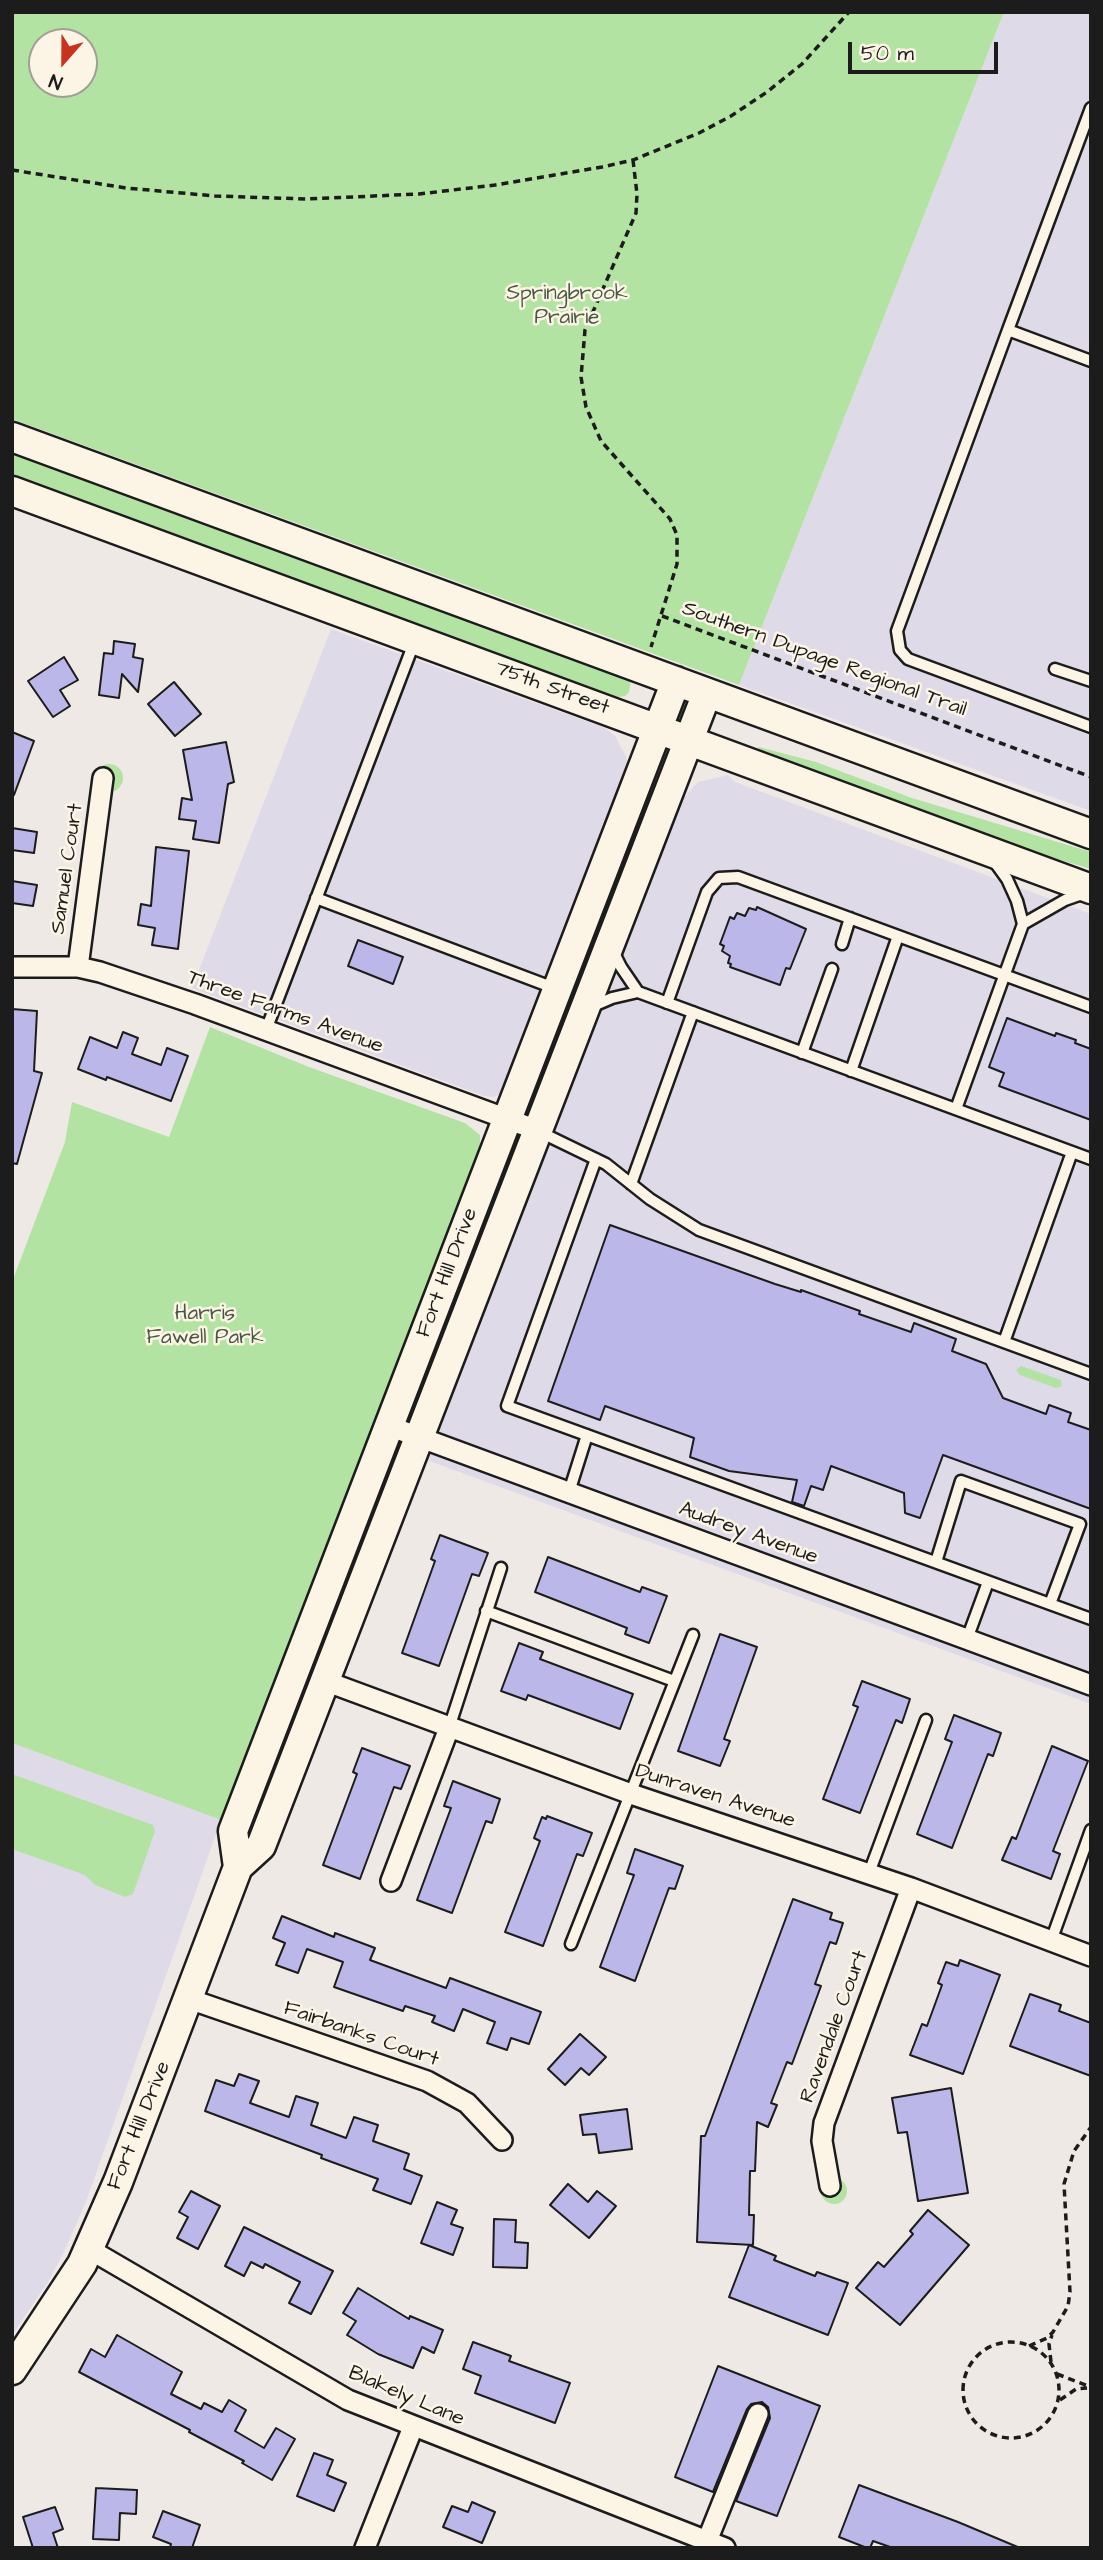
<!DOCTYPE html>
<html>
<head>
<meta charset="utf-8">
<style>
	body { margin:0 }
	#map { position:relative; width:1103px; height:2560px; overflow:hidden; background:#efe9e6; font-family:"Architects Daughter",sans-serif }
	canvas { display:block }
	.frame { position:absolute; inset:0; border:14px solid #1c1c1c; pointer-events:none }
	.north { position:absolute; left:28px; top:28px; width:70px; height:70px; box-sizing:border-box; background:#fcf5e5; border:2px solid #a29e95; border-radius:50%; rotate:201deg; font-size:19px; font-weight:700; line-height:28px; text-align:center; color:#1c1c1c }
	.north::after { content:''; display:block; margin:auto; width:24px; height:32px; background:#c8321e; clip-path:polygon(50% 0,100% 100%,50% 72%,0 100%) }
	.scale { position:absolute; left:848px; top:42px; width:150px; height:32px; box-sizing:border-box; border:4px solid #1c1c1c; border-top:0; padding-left:9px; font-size:21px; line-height:24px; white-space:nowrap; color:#1c1c1c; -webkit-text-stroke:5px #fcf5e5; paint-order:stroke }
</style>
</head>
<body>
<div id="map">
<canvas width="1103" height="2560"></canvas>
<div class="frame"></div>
<div class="north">N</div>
<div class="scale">50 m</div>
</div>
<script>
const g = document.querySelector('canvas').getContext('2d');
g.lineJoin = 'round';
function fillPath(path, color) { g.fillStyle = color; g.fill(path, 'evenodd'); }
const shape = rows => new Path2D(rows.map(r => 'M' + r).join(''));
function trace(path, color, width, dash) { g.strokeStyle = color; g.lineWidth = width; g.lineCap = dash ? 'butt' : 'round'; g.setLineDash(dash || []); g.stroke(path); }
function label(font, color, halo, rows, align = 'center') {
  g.font = font + ' "Architects Daughter",sans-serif'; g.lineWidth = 5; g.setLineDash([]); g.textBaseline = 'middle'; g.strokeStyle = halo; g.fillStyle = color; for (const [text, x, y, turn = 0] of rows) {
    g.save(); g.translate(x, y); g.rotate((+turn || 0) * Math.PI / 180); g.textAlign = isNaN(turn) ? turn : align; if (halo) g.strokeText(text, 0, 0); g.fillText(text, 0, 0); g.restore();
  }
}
const built = shape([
	[1004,12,1091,12,1091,811,739,685],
	[331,629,605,728,615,736,626,756,628,768,503,1092,494,1097,484,1096,192,988],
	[728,775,735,782,1091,914,1091,1704,424,1459,681,801,698,782],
	[12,1743,221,1820,86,2202,63,2254,48,2282,12,2335]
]);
const green = shape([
	[12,12,1004,12,739,685,12,419],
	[42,42,84,42,84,84,42,84],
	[12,452,631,679,629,692,625,696,613,698,12,478],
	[759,747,816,762,912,798,1091,852,1091,869,1004,843,757,752],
	'95 778a14 14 0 1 1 28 0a14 14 0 1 1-28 0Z',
	[647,799,652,800,540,1091,538,1091,536,1085],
	[210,1027,309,1067,465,1123,480,1135,480,1143,478,1155,221,1820,12,1743,12,1282,65,1142,72,1102,169,1137],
	[507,1166,510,1166,421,1402,416,1397,417,1391,499,1179],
	[1021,1366,1061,1380,1062,1386,1056,1388,1020,1375,1016,1370],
	[386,1470,394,1472,248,1854,238,1850],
	[12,1774,153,1825,155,1831,133,1894,125,1897,95,1885,85,1875,12,1849],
	'821 2191a13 13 0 1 1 26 0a13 13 0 1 1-26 0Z'
]);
const building = shape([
	[114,641,135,644,133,657,143,659,138,692,122,674,119,698,99,695,104,653,113,654,114,641],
	[64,657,78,680,60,690,70,706,53,717,28,681,64,657],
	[174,682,201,714,175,736,148,704,174,682],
	[12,732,34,741,14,795,12,795,12,732],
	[226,742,234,782,228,784,219,843,193,839,196,821,179,819,182,798,192,800,183,750,226,742],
	[12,828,37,832,34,853,12,850,12,828],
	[156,847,189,851,178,949,152,945,155,928,138,925,141,904,151,906,156,847],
	[12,881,37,885,33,906,12,903,12,881],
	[757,907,806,929,790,969,786,968,780,985,730,967,731,964,728,963,730,956,722,951,724,946,720,944,730,917,734,919,737,913,745,916,749,908,756,910,757,907],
	[358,940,403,957,393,984,348,966,358,940],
	[12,1009,37,1011,34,1071,42,1073,17,1164,12,1163,12,1009],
	[1007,1018,1055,1036,1056,1033,1076,1040,1075,1043,1091,1049,1091,1120,999,1086,1004,1073,989,1067,1007,1018],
	[123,1032,138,1038,132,1054,161,1065,167,1048,188,1056,171,1101,107,1077,106,1080,78,1069,90,1037,117,1048,123,1032],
	[610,1225,775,1284,801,1292,801,1290,860,1311,859,1314,911,1332,914,1323,956,1339,952,1351,986,1364,1003,1398,1046,1414,1049,1405,1071,1413,1068,1422,1091,1430,1091,1509,943,1455,920,1518,905,1513,904,1493,831,1466,823,1490,811,1486,804,1506,792,1502,797,1480,729,1471,690,1457,694,1438,605,1406,600,1420,548,1401,610,1225],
	[440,1535,488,1553,479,1576,472,1574,439,1666,402,1653,435,1561,431,1559,440,1535],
	[548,1557,640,1592,642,1587,667,1596,649,1643,625,1634,627,1628,535,1592,548,1557],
	[720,1634,757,1647,724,1739,730,1741,720,1766,678,1751,720,1634],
	[519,1643,543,1652,540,1659,633,1694,620,1729,528,1695,526,1700,501,1691,519,1643],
	[862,1681,910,1699,902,1723,896,1720,860,1813,823,1799,858,1707,853,1705,862,1681],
	[954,1715,1001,1733,993,1756,988,1754,952,1848,917,1834,952,1742,945,1739,954,1715],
	[1052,1746,1088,1761,1053,1851,1060,1854,1051,1879,1002,1860,1012,1837,1016,1839,1052,1746],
	[362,1748,410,1766,401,1789,394,1787,360,1879,323,1865,357,1774,353,1772,362,1748],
	[453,1781,500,1799,492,1823,486,1821,452,1913,417,1900,451,1808,444,1806,453,1781],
	[547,1816,592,1833,583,1856,577,1854,543,1946,505,1932,540,1841,534,1838,542,1817,546,1819,547,1816],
	[635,1849,683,1866,675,1889,669,1888,635,1981,600,1967,634,1875,627,1873,635,1849],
	[793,1899,832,1913,830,1919,843,1923,836,1944,830,1942,815,1984,821,1986,792,2064,787,2062,771,2103,777,2105,768,2127,757,2122,755,2171,750,2171,749,2215,754,2215,753,2245,697,2242,701,2136,705,2136,793,1899],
	[282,1916,334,1937,335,1933,375,1948,370,1960,446,1988,450,1978,541,2012,529,2044,511,2038,507,2050,487,2043,495,2022,463,2009,454,2031,432,2022,435,2016,405,2006,403,2011,334,1987,343,1962,307,1949,298,1973,276,1965,285,1943,273,1938,282,1916],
	[960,1960,1000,1975,963,2074,910,2055,922,2024,927,2026,942,1985,938,1983,946,1962,958,1966,960,1960],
	[1030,1994,1061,2005,1059,2011,1091,2023,1091,2076,1010,2046,1030,1994],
	[580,2034,606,2057,589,2075,581,2068,565,2085,548,2069,580,2034],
	[239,2074,259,2081,250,2103,289,2117,296,2096,318,2103,311,2125,346,2138,354,2117,378,2125,373,2141,409,2154,404,2169,422,2176,411,2204,373,2190,378,2179,321,2158,322,2155,205,2111,216,2080,234,2086,239,2074],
	[951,2088,968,2193,918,2201,907,2132,898,2133,892,2098,951,2088],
	[627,2109,632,2149,599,2153,596,2134,583,2135,580,2115,627,2109],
	[568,2184,588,2202,597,2191,616,2206,589,2238,550,2205,568,2184],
	[191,2191,220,2206,198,2249,177,2238,188,2217,179,2212,191,2191],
	[437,2202,457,2210,451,2224,463,2228,453,2255,421,2243,437,2202],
	[928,2210,969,2245,900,2325,856,2288,878,2262,884,2267,913,2234,910,2231,928,2210],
	[494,2219,516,2220,515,2242,528,2243,527,2268,493,2267,494,2219],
	[244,2227,333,2271,311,2314,289,2303,300,2282,265,2264,263,2268,251,2262,244,2276,225,2266,244,2227],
	[749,2245,776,2256,774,2260,815,2276,817,2272,848,2283,828,2335,729,2297,749,2245],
	[358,2288,409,2319,410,2316,443,2330,434,2353,422,2347,413,2368,378,2354,347,2335,356,2321,343,2313,358,2288],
	[117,2335,182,2372,171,2394,201,2409,204,2403,222,2412,229,2400,246,2410,235,2431,264,2448,276,2428,295,2439,272,2480,242,2463,244,2461,189,2432,190,2430,79,2372,91,2349,105,2357,117,2335],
	[473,2342,511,2356,509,2361,570,2383,555,2423,475,2393,481,2376,463,2369,473,2342],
	[718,2366,820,2406,777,2516,736,2501,770,2418,768,2407,762,2402,751,2404,747,2409,713,2492,675,2477,718,2366],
	[314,2453,333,2460,327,2475,346,2483,334,2511,297,2496,314,2453],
	[859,2485,958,2522,1020,2548,893,2548,873,2541,870,2548,867,2548,839,2537,859,2485],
	[96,2488,137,2490,136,2514,120,2513,119,2540,93,2539,96,2488],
	[472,2502,495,2512,482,2543,443,2527,452,2506,468,2512,472,2502],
	[55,2507,63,2529,53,2533,58,2548,33,2548,23,2517,55,2507],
	[163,2511,200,2525,192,2548,170,2548,171,2544,153,2537,163,2511]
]);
const path = shape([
	[633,160,637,194,636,213,585,330,581,377,586,407,601,441,670,519,677,535,677,564,651,647],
	[12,170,126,188,215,196,306,199,419,194,495,185,602,167,633,160,699,133,731,116,767,92,802,64,849,12],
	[662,616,1091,777],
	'963 2390a48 48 0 1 1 96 0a48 48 0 1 1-96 0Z',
	[1029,2346,1047,2338,1053,2332,1068,2306,1070,2292,1064,2184,1074,2151,1091,2127],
	[1051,2362,1049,2344,1052,2335],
	[1057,2374,1091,2387],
	[1060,2400,1076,2389,1087,2388]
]);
const lane = shape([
	[1008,330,1091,108],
	[1091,361,1008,330,897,631,900,650,908,659,1091,727],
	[1055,669,1091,681],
	[316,898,554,988],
	[1023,924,1065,900,1085,893],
	[842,944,850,918],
	[613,951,621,967,638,992],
	[667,1003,707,892,719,878,738,877,1091,1007],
	[591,1007,612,998,638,992,1091,1159],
	[266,1030,414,643],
	[802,1053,832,969],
	[851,1071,898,936],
	[956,1109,1023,924,1017,901,1007,879,994,861],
	[540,1132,606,1164,650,1199,699,1230,1091,1374],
	[596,1159,507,1406,1091,1619],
	[631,1184,693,1012],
	[1004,1342,1072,1152],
	[569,1492,587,1435],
	[936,1562,961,1481,1080,1524,1050,1604],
	[486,1611,674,1681],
	[967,1639,988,1582],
	[449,1728,501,1568],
	[869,1873,926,1720],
	[1051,1941,1091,1830],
	[571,1944,693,1635]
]);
const street = shape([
	[12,967,78,967,100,972,195,1004,537,1130],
	[78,967,103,778],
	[389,1426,1091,1685],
	[325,1681,631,1794,911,1888,1091,1956],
	[391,1881,449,1728],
	[189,1999,427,2081,467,2103,502,2140],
	[830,2186,822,2141,824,2123,911,1888],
	[89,2249,348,2400,725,2548],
	[707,2541,758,2414],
	[365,2548,413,2427]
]);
const secondary = shape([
	[12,437,1091,834],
	[12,491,1091,889],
	[238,1867,261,1846,707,693],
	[12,2370,82,2264,118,2182,238,1867,233,1831,676,681]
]);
const parkNames = [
	["Springbrook",567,295],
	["Prairie",567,319],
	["Harris",205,1315],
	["Fawell Park",205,1339]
];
const streetNames = [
	["Southern Dupage Regional Trail",824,660,20],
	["75th Street",552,689,20],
	["Samuel Court",68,869,-82],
	["Three Farms Avenue",285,1013,20],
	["Fort Hill Drive",448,1273,-69],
	["Audrey Avenue",748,1534,20],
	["Dunraven Avenue",715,1797,18],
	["Ravendale Court",835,2027,-70],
	["Fairbanks Court",361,2035,19],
	["Fort Hill Drive",140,2126,-68],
	["Blakely Lane",406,2397,23]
];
fillPath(built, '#dfdae7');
fillPath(green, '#b3e3a3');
fillPath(building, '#bbb7e9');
trace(building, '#1c1c1c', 2);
trace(lane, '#1c1c1c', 15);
trace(street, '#1c1c1c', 24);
trace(secondary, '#1c1c1c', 33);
trace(path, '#1c1c1c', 3.5, [7, 5]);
trace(lane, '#fcf5e5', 10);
trace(street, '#fcf5e5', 19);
trace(secondary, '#fcf5e5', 28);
label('21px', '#495844', '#fcf5e5', parkNames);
label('21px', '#1c1c1c', '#fcf5e5', streetNames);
</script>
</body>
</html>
